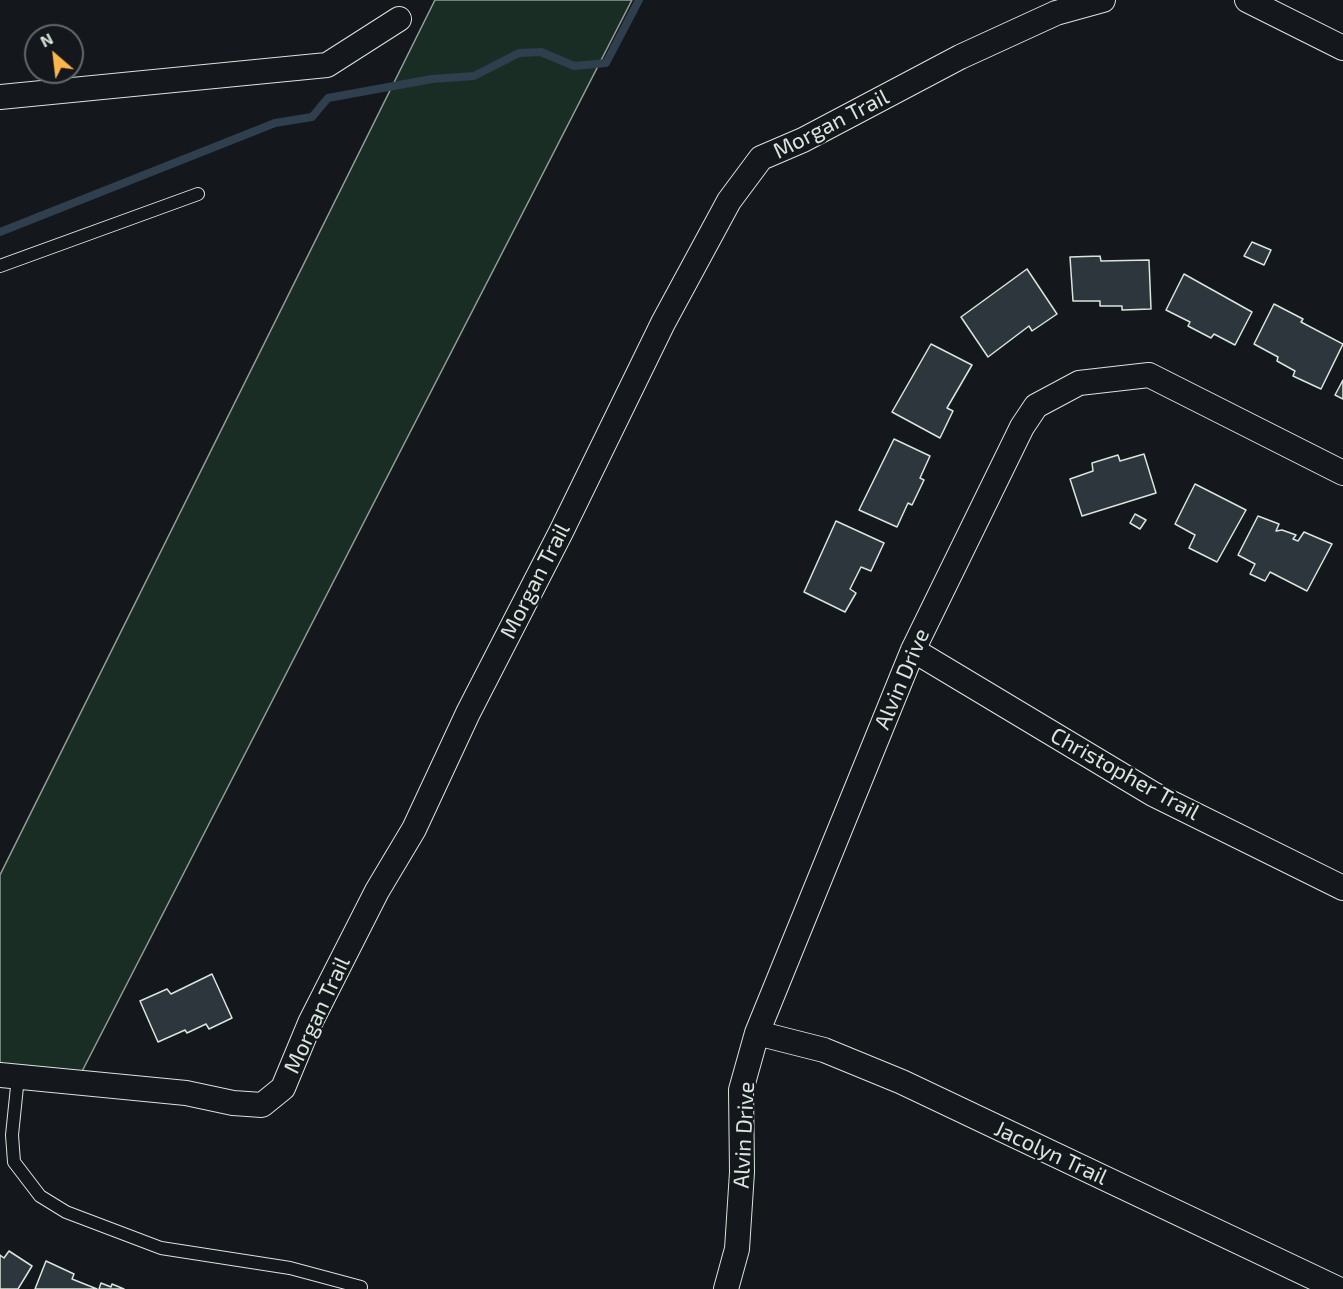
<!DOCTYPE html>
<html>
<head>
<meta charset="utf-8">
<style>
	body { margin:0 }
	#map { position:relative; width:1343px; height:1289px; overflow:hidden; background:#14181c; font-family:"Exo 2",sans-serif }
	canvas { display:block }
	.north { position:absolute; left:24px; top:24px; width:60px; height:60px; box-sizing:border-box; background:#14181c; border:2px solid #626a69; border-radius:50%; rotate:332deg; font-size:16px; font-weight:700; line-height:24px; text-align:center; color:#d8e6dc }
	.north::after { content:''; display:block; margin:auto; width:21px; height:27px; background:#ffb74d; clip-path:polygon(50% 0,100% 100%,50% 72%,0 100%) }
</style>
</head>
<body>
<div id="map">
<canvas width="1343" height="1289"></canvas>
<div class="north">N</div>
</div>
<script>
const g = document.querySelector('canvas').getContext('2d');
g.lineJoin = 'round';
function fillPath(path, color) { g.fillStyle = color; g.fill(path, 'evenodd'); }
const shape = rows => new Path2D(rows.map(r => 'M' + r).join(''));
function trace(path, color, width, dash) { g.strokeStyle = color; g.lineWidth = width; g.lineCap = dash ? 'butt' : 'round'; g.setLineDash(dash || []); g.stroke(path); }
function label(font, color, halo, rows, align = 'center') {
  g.font = font + ' "Exo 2",sans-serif'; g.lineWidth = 4.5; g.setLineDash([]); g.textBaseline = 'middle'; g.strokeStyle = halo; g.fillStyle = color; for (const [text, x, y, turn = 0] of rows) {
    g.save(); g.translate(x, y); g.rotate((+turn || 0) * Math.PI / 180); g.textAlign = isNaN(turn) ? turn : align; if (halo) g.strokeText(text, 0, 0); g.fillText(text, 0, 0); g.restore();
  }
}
const green = shape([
	[435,0,632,0,76,1083,0,1075,0,875,435,0]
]);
const stream = shape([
	[0,232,275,123,312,117,328,98,432,79,474,76,519,53,541,52,574,66,606,63,639,0]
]);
const building = shape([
	[1252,242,1271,250,1264,265,1244,256,1252,242],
	[1100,256,1101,261,1149,260,1151,309,1122,310,1122,306,1100,306,1100,301,1073,301,1070,257,1100,256],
	[1027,269,1057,314,1032,331,1029,326,988,357,961,317,1027,269],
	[1184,274,1252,312,1235,345,1214,334,1211,338,1188,326,1190,322,1166,310,1184,274],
	[1274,304,1303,319,1301,322,1343,344,1321,389,1293,376,1295,371,1277,361,1278,357,1254,344,1274,304],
	[931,344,972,365,947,408,953,411,940,438,892,412,931,344],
	[1343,380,1343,399,1335,395,1343,380],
	[894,439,930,456,920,478,924,480,912,505,908,503,897,527,859,510,894,439],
	[1144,454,1156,493,1082,516,1070,479,1093,471,1092,463,1118,455,1120,461,1144,454],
	[1195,484,1246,510,1217,562,1189,548,1195,535,1175,524,1195,484],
	[1135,514,1146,520,1140,529,1130,523,1135,514],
	[1258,516,1279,524,1276,531,1282,530,1296,535,1293,539,1298,541,1304,532,1332,544,1307,591,1270,572,1265,581,1250,574,1255,564,1238,555,1258,516],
	[836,521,884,543,871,571,861,567,850,589,856,593,845,612,804,592,836,521],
	[212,974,232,1018,209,1029,206,1024,187,1033,185,1030,158,1042,140,1001,167,989,171,994,212,974],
	[9,1251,32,1266,18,1289,0,1289,0,1255,4,1258,9,1251],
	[46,1261,74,1274,72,1279,97,1289,35,1289,46,1261],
	[101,1283,111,1287,112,1284,124,1289,99,1289,101,1283]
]);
const service = shape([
	[0,266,198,194],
	[18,1077,12,1135,14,1162,40,1196,66,1212,161,1248,290,1268,361,1287]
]);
const minor = shape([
	[1247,0,1343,48],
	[0,97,327,65,399,19],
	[913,650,1153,794,1343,888],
	[757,1033,824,1050,902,1082,1338,1289],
	[0,1075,186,1093,233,1103,262,1105,283,1088,310,1023,377,891,414,829,468,713,561,532,663,323,729,201,761,158,803,140,960,57,1056,13,1103,0],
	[726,1289,737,1249,742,1172,741,1090,757,1033,913,650,1022,427,1036,406,1079,383,1149,375,1343,473]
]);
const streetNames = [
	["Morgan Trail",831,124,-27],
	["Morgan Trail",535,581,-63],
	["Alvin Drive",902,679,-67],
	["Christopher Trail",1125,774,29],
	["Morgan Trail",317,1015,-65],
	["Alvin Drive",744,1135,-87],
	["Jacolyn Trail",1051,1153,25]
];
fillPath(green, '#1a2d24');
trace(green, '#939e99', 1.5);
trace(stream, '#2f3f4d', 8);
fillPath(building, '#2c363c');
trace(building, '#d8e6dc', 1.5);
trace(service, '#d8e6dc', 14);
trace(minor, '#d8e6dc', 26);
trace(service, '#14181c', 12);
trace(minor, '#14181c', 24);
label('22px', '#d8e6dc', '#14181c', streetNames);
</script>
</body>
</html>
